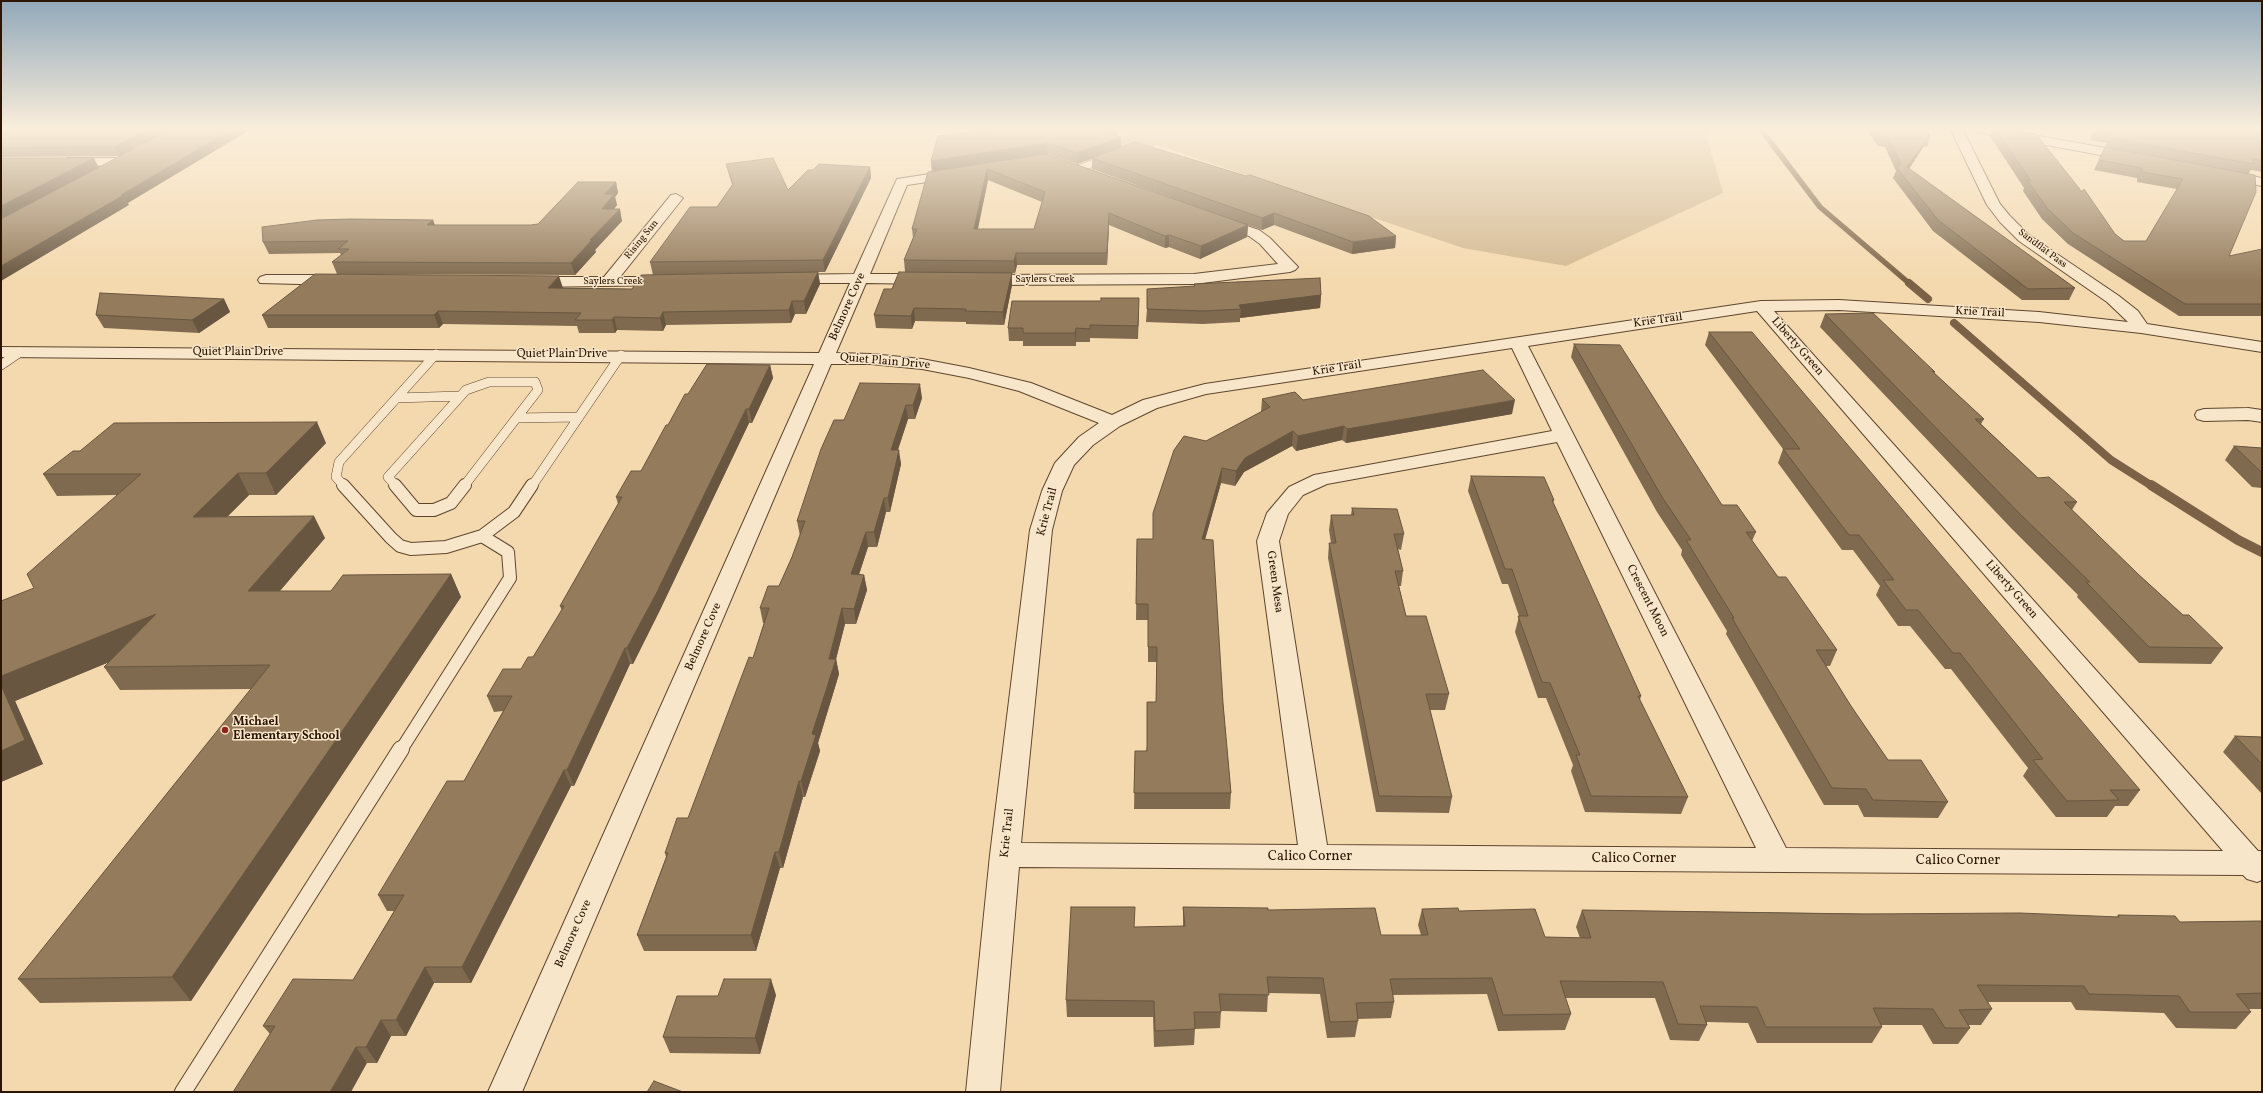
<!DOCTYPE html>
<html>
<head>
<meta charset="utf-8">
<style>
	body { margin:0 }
	#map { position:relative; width:2263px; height:1093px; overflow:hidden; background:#f4d9ae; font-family:Vollkorn,serif }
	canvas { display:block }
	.frame { position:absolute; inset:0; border:2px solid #2c1503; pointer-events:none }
</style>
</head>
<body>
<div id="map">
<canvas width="2263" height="1093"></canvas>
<div class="frame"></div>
</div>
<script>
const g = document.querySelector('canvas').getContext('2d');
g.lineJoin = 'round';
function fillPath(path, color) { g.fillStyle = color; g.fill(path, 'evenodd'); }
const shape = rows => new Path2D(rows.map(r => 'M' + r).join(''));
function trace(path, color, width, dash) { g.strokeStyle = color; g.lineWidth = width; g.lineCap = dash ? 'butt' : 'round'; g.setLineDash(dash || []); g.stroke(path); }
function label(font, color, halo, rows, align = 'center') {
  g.font = font + ' Vollkorn,serif'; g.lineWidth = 3; g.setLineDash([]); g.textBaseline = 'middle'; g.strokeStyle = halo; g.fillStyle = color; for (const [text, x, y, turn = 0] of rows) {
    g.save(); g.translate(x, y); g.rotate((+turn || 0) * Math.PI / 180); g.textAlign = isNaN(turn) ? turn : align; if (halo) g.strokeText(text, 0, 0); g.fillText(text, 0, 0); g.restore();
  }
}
const green = shape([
	[1107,128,1704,128,1723,193,1566,266,1463,248,1157,145,1097,166,1086,161,1079,152,1128,135]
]);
const streamFar2 = shape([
	[1760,128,1820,207,1910,284]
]);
const streamFar1 = shape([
	[1909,283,1928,299],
	[1954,323,2111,460,2152,486]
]);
const stream = shape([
	[2151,485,2238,540,2262,552]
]);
const serviceFar3 = shape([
	[1077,169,1105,159]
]);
const serviceFar2 = shape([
	[1,365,20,352],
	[397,398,460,396],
	[517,418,579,417],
	[344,486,336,477,339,462,436,354],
	[396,486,388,477,466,390,489,382,535,382,538,390,464,486],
	[532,486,621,355]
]);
const serviceFar1 = shape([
	[343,485,391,538,400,546,411,549,446,547,482,536,514,512,532,485],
	[395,485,416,510,434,510,451,503,465,485],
	[401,750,510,578,508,552,482,536]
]);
const service = shape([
	[183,1092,401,749]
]);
const minor = shape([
	[1950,128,1962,128,2000,204,2010,216,2029,235,2119,296,2138,311,2147,324,2262,342,2262,352,2141,333,2039,322,1839,310,1774,311,2258,851,2262,851,2262,880,2257,882,2247,879,2243,875,1019,867,1000,1092,966,1092,990,855,1030,530,1042,491,1055,463,1079,437,1099,423,1019,391,969,378,922,369,871,364,831,364,522,1092,488,1092,814,364,1,357,1,347,819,353,850,283,788,283,782,281,780,278,782,275,854,274,897,179,956,170,961,171,963,174,961,177,907,185,870,274,926,274,932,276,934,279,932,282,926,284,866,283,836,353,871,354,922,359,969,368,1031,383,1112,415,1143,400,1205,384,1761,301,1839,300,2039,312,2128,322,2107,302,2019,241,2000,222,1987,205,1950,128],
	[1757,311,2223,851,1786,848,1528,346,1757,311],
	[1512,348,1552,431,1314,475,1289,487,1267,513,1257,541,1298,845,1021,843,1052,530,1062,491,1074,465,1093,445,1120,426,1157,408,1206,394,1512,348],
	[1557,442,1756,848,1327,845,1279,541,1288,514,1303,495,1327,484,1557,442],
	[1970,128,1995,128,2133,153,2139,157,2133,161,1976,132,1970,128],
	[67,158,122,158,128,162,122,166,62,165,61,162,67,158],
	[2225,171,2262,178,2262,186,2220,178,2218,175,2220,172,2225,171],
	[676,194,683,198,620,277,666,277,672,279,674,282,672,285,532,287,526,285,524,282,526,279,532,277,604,277,671,195,676,194],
	[1220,217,1259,230,1270,238,1298,267,1295,270,1290,272,1194,284,982,285,976,283,974,280,976,277,982,275,1194,274,1278,264,1260,244,1249,236,1215,224,1213,221,1215,218,1220,217],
	[266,275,338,275,344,277,346,280,344,283,338,285,260,283,258,280,260,277,266,275],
	[2248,408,2262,410,2262,422,2248,420,2204,421,2197,419,2195,415,2197,411,2204,409,2248,408]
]);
const wall = shape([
	[1,128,173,128,119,156,1,157],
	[989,128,1117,128,1117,134,1115,135,1121,137,1121,148,1396,236,1395,248,1352,254,1274,225,1262,230,1248,225,1247,237,1200,259,1169,247,1165,248,1109,225,1107,265,1017,265,1015,273,999,273,1012,273,1012,285,1004,325,966,324,966,322,915,321,912,329,876,328,874,315,892,289,905,272,904,260,913,238,912,229,932,171,931,161,989,130],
	[1046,154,1048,154,1077,164,1092,158,1092,169,1241,223],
	[988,180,1042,202,1034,229,978,229],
	[1865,128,1926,128,1930,137,1927,147,1924,146,1909,169,2075,288,2069,300,2022,300,1933,231,1893,178,1896,171,1885,147,1878,146],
	[1993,128,2024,128,2022,132,2115,234,2124,241,2146,241,2177,189,2137,182,2137,178,2094,170,2107,143,2089,140,2094,130,2262,128,2262,172,2251,170,2248,174,2229,256,2262,249,2262,316,2179,316,2068,244,2042,219,2023,191,2024,188,1990,136],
	[726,164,788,190,813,170,870,167,871,178,825,272,818,272,820,284,806,314,795,314,791,323,666,325,663,331,617,330,615,333,579,333,577,326,443,324,439,328,268,328,262,315,563,288,632,289,745,273,653,275,650,262,717,207,732,185,729,175],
	[616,182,618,193,615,197,617,205,614,209,622,221,595,250,596,252,575,275,337,274,332,262,341,255,340,253,269,254,263,242,433,220,435,225,531,225,538,224],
	[1194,284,1321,295,1320,308,1240,318,1240,322,1203,324,1146,322,1147,309,1194,286],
	[224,299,230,312,199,333,104,328,96,315],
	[1139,311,1138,339,1090,338,1090,342,1076,342,1076,346,1023,346,1023,341,1009,341,1008,328],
	[1825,314,1935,372,1934,373,1984,419,1981,424,2038,478,2077,502,2072,510,2138,574,2183,615,2223,648,2211,664,2139,663,2077,597,2078,595,2011,528,1820,327],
	[1709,332,2140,790,2128,806,2115,806,2107,817,2056,817,2023,776,2028,768,1951,669,1945,669,1910,626,1898,626,1876,595,1880,586,1853,550,1842,550,1778,463,1783,449,1705,345],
	[1574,344,1722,505,1756,532,1752,541,1778,577,1837,650,1830,666,1826,666,1851,706,1888,760,1948,802,1938,818,1864,817,1858,805,1824,805,1726,634,1727,631,1681,555,1682,550,1657,512,1571,357],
	[770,365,773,378,752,423,749,423,660,610,633,664,630,664,574,786,571,786,471,983,434,983,406,1036,391,1036,377,1063,367,1063,270,1034,263,1026,353,980,394,911,387,911,378,895,464,781,503,711,494,712,487,696,521,669,533,657,562,611,560,606,618,504,616,497,641,471,668,425,688,394],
	[922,398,915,419,908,419,898,450,901,464,890,512,886,512,877,547,868,547,859,574,864,575,867,590,856,624,845,624,836,659,839,674,818,743,820,751,805,797,803,797,783,868,780,868,756,951,644,951,637,935,666,857,665,853,688,818,753,658,764,623,763,623,760,608,779,586,792,557,800,536,797,521,844,420],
	[1262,399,1303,400,1512,414,1346,443,1342,440,1296,451,1292,446,1244,472,1235,486,1221,483,1205,539,1223,703,1231,793,1230,809,1134,809,1135,751,1146,751,1156,702,1157,662,1148,662,1148,620,1136,620,1137,539,1153,539,1206,441,1261,412],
	[326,443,276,495,249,495,227,517,325,538,280,591,331,591,451,574,461,597,191,1001,40,1003,18,979,251,689,120,690,104,667,109,662,15,701,43,764,1,782,34,588,117,495,57,496,43,474,80,451],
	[2234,446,2262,448,2262,488,2252,487,2225,460],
	[1471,476,1554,500,1553,503,1641,696,1640,700,1688,797,1681,814,1585,812,1571,771,1573,765,1546,698,1538,698,1515,632,1519,616,1508,584,1502,584,1468,491],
	[1352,508,1404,534,1401,550,1398,549,1403,571,1401,586,1399,586,1406,616,1449,694,1445,710,1430,710,1452,797,1449,813,1376,812,1328,558,1329,543,1331,543,1329,530,1331,515,1351,515],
	[2235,736,2262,737,2262,794,2223,752],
	[1183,907,1268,910,1381,935,1421,935,1418,925,1422,909,1459,911,1545,937,1580,938,1576,927,1582,910,2117,917,2118,915,2180,922,2262,921,2262,1009,2249,1009,2251,1012,2236,1029,2176,1028,2164,1013,2076,1010,2071,1002,1988,1002,1992,1009,1981,1025,1969,1025,1970,1028,1958,1044,1933,1044,1922,1025,1881,1025,1882,1027,1872,1043,1757,1043,1748,1023,1707,1022,1707,1025,1699,1041,1670,1040,1655,998,1565,998,1571,1014,1565,1030,1498,1031,1487,994,1393,995,1394,1002,1391,1018,1358,1019,1358,1021,1355,1037,1327,1038,1320,994,1268,993,1267,1012,1221,1011,1220,1028,1195,1029,1194,1045,1154,1047,1153,1017,1067,1017,1066,1000,1183,926],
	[776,995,760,1054,670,1053,663,1037,718,996]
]);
const shadedWall = shape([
	[151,128,173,128,119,156,114,147],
	[234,128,253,128,128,203,129,205,1,281,1,266],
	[1109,128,1117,128,1117,134,1103,141,1103,131],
	[1121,137,1121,148,1077,164,1077,153],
	[1928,137,1924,146,1903,177,1907,167],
	[1047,143,1048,154,932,172,931,161],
	[94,158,99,168,1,219,1,206],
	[870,167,871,178,825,272,823,260],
	[987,169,988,180,975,241,974,229],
	[616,182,618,193,615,197,617,205,605,220,602,209,605,194],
	[620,209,622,221,595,250,596,252,575,275,571,263,590,240],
	[1109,213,1109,225,1107,265,1107,253],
	[1274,213,1274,225,1262,230,1262,218],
	[433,220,437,231,427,225],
	[1248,225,1247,237,1200,259,1201,246],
	[1169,235,1169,247,1165,248,1165,236],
	[1396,236,1395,248,1352,254,1353,242],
	[1016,253,1017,265,1015,273,1014,261],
	[818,272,820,284,806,314,804,301],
	[1012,273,1012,285,1004,325,1003,312],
	[559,276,563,288,548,288],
	[1321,295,1320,308,1240,318,1241,309,1239,305],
	[224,299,230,312,199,333,192,320],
	[792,301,795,314,791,323,789,310],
	[914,308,915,321,912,329,911,316],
	[438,311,443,324,439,328,434,315],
	[663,312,666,325,663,331,660,318],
	[614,317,617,330,615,333,612,320],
	[1076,328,1076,346,1075,333],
	[770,365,773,378,752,423,749,409],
	[920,384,922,398,915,419,913,405],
	[1515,400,1512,414,1346,443,1347,429],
	[906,405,908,419,893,464,891,450],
	[746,409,749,423,660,610,633,664,627,648],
	[317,422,326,443,276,495,266,473],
	[1344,426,1342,440,1296,451,1298,436],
	[1293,431,1292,446,1244,472,1235,486,1236,471,1245,458],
	[899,450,901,464,890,512,888,498],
	[1222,468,1221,483,1201,554,1202,539],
	[238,473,249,495,205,539,193,517],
	[884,498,886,512,877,547,874,532],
	[314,516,325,538,260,614,248,591],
	[866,532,868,547,854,590,851,574],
	[451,574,461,597,191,1001,172,977],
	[864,575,867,590,856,624,854,609],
	[842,608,845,624,836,659,839,674,818,743,820,751,805,797,801,781,829,659],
	[156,614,170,637,15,701,43,764,1,782,1,676],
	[625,648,630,664,574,786,567,770],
	[564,770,571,786,471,983,462,967],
	[799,781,803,797,783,868,779,852],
	[775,852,780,868,756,951,751,935],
	[425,967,434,983,406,1036,396,1020],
	[771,979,776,995,760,1054,755,1038],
	[381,1020,391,1036,377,1063,366,1047],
	[356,1047,367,1063,351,1092,330,1092]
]);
const building = shape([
	[1,128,151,128,114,147,1,148,1,128],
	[173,128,234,128,121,195,124,195,1,266,1,219,173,128],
	[993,128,1109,128,1103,131,1121,137,1077,153,1047,143,931,161,938,136,994,129,993,128],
	[1875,128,1926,128,1930,137,1928,137,1907,167,2075,288,2028,289,1938,220,1897,168,1901,164,1888,137,1881,137,1875,128],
	[1995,128,2002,128,2036,134,2082,192,2084,189,2115,234,2124,241,2146,241,2183,179,2142,172,2142,168,2099,160,2105,147,2255,175,2256,192,2229,256,2262,249,2262,304,2185,304,2073,233,2047,208,2027,180,2031,181,1995,128],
	[2096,128,2262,128,2262,161,2253,159,2254,164,2110,138,2112,134,2094,130,2096,128],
	[1135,142,1246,176,1250,175,1369,216,1396,236,1353,242,1274,213,1262,218,1092,158,1135,142],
	[1046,154,1248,225,1201,246,1169,235,1165,236,1109,213,1107,253,1016,253,1014,261,904,260,917,229,912,229,928,172,1046,154],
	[987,169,1045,192,1034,229,974,229,987,169],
	[1,158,94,158,1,206,1,158],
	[773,158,788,190,808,170,813,170,819,164,870,167,823,260,650,262,690,207,717,207,733,184,726,164,773,158],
	[578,182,616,182,605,194,614,194,602,209,620,209,590,240,592,240,571,263,332,262,349,249,338,249,348,241,263,242,262,227,317,220,350,219,433,220,427,225,531,225,538,224,578,182],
	[818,272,804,301,792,301,789,310,663,312,660,318,614,317,612,320,575,320,581,313,438,311,434,315,262,315,315,274,559,276,548,288,632,289,641,275,818,272],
	[899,272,1012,273,1003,312,965,311,966,309,914,308,911,316,874,315,884,289,892,289,899,272],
	[1320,278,1321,295,1239,305,1241,309,1203,311,1147,309,1147,289,1195,286,1194,284,1320,278],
	[100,293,224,299,192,320,96,315,100,293],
	[1101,298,1139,298,1138,326,1090,325,1090,329,1076,328,1075,333,1023,333,1023,328,1008,328,1012,301,1101,301,1101,298],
	[1873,313,1935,372,1932,371,1984,419,1975,419,2038,478,2049,477,2077,502,2064,502,2138,574,2183,615,2189,615,2223,648,2149,647,2086,582,2090,582,2019,513,1825,314,1873,313],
	[1709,332,1752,332,2140,790,2110,790,2119,800,2067,801,2033,760,2043,759,1960,653,1953,653,1918,610,1906,610,1883,580,1894,580,1859,535,1849,535,1783,449,1800,449,1709,332],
	[1574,344,1620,345,1722,505,1737,505,1756,532,1746,532,1778,577,1786,577,1837,650,1816,650,1851,706,1888,760,1921,760,1948,802,1873,800,1866,789,1832,788,1732,618,1734,618,1686,540,1691,540,1662,497,1574,344],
	[707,364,770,365,749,409,746,409,656,594,627,648,625,648,567,770,564,770,462,967,425,967,396,1020,381,1020,366,1047,356,1047,330,1092,233,1092,275,1026,263,1026,293,979,353,980,404,895,378,895,447,781,464,781,512,696,487,696,503,669,521,669,528,657,533,657,564,606,560,606,622,497,616,497,631,471,641,471,666,425,668,425,685,394,688,394,707,364],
	[1483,370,1515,400,1347,429,1344,426,1298,436,1293,431,1245,458,1236,471,1222,468,1202,539,1213,540,1223,703,1231,793,1134,793,1135,751,1147,751,1147,702,1156,702,1157,647,1148,647,1148,604,1136,604,1137,539,1153,539,1153,513,1174,450,1184,436,1206,441,1270,407,1262,399,1295,392,1303,400,1483,370],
	[860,383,920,384,913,405,906,405,891,450,899,450,888,498,884,498,874,532,866,532,851,574,864,575,854,609,842,608,829,659,836,659,812,734,816,735,801,781,799,781,779,852,775,852,751,935,637,935,668,853,665,853,677,818,688,818,749,657,753,658,769,608,760,608,768,586,779,586,792,557,805,521,797,521,821,449,834,420,844,420,860,383],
	[317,422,266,473,238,473,193,517,314,516,248,591,331,591,343,575,451,574,172,977,18,979,270,665,104,667,156,614,1,676,1,601,34,588,27,574,141,474,43,474,73,451,80,451,114,423,317,422],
	[2234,446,2262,448,2262,473,2234,446],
	[1471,476,1544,477,1554,500,1552,500,1641,696,1638,696,1688,797,1591,796,1576,755,1580,755,1550,683,1542,682,1518,616,1528,616,1512,569,1505,569,1471,476],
	[1352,508,1397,509,1404,534,1394,534,1403,571,1395,571,1406,616,1426,616,1449,694,1426,694,1452,797,1379,796,1329,543,1336,543,1331,515,1354,515,1352,508],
	[1,685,25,740,1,751,1,685],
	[2235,736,2262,737,2262,764,2235,736],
	[1071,907,1135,907,1134,927,1185,926,1183,907,1268,908,1268,910,1375,908,1381,935,1428,935,1422,909,1458,908,1459,911,1535,909,1545,937,1591,938,1582,910,1861,914,2020,913,2119,917,2118,915,2175,916,2180,922,2262,921,2262,993,2236,994,2251,1012,2190,1012,2179,996,2089,994,2084,986,1977,985,1992,1009,1959,1010,1970,1028,1945,1028,1933,1009,1873,1008,1882,1027,1766,1027,1757,1007,1700,1006,1707,1025,1678,1024,1663,982,1560,981,1571,1014,1503,1015,1492,978,1390,979,1394,1002,1356,1003,1358,1021,1330,1022,1323,978,1267,977,1269,995,1219,994,1221,1012,1194,1012,1195,1029,1155,1031,1154,1001,1066,1000,1071,907],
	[724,979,771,979,755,1038,663,1037,677,996,718,996,724,979],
	[654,1081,683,1092,647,1092,654,1081]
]);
const markers = [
	[225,730,4,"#8f2418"]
];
const farStreetnames = [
	["Rising Sun",642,240,-51],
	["Sandflat Pass",2042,249,37],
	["Saylers Creek",1045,280],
	["Saylers Creek",613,282]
];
const streetNames = [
	["Belmore Cove",848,307,-66],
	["Krie Trail",1980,313,3],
	["Krie Trail",1658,321,-8],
	["Liberty Green",1797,347,49],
	["Quiet Plain Drive",238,353],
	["Quiet Plain Drive",562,355],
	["Quiet Plain Drive",885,362,5],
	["Krie Trail",1337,369,-9],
	["Krie Trail",1048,512,-75],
	["Green Mesa",1274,582,82],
	["Liberty Green",2011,590,49],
	["Crescent Moon",1647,601,63],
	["Belmore Cove",704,637,-66],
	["Krie Trail",1008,833,-84],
	["Belmore Cove",574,934,-66]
];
const poiNames = [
	["Michael",233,723],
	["Elementary School",233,737]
];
const nearStreetnames = [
	["Calico Corner",1310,857],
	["Calico Corner",1634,859],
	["Calico Corner",1958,861]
];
fillPath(green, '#d2b891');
trace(streamFar2, '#7b6247', 5.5);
trace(streamFar1, '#7b6247', 8);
trace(stream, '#7b6247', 10);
trace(serviceFar3, '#5e462e', 8);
trace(serviceFar2, '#5e462e', 10);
trace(serviceFar1, '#5e462e', 14);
trace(service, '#5e462e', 18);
trace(minor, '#5e462e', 2);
trace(serviceFar3, '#f8e6ca', 7);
trace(serviceFar2, '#f8e6ca', 9);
trace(serviceFar1, '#f8e6ca', 12);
trace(service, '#f8e6ca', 16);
fillPath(minor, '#f8e6ca');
fillPath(wall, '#7f6a4f');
fillPath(shadedWall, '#685640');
fillPath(building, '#947b5c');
trace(building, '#685640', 1);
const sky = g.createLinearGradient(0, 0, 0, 281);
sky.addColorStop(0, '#91a8ba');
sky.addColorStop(0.46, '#faeedb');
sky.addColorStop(1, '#faeedb00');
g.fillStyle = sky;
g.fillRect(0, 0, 2263, 281);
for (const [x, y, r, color] of markers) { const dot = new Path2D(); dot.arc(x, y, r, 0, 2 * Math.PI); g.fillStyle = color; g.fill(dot); trace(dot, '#f8e6ca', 1.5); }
label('10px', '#2c1503', '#f8e6ca', farStreetnames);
label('12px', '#2c1503', '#f8e6ca', streetNames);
label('bold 12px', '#2c1503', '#f8e6ca', poiNames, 'left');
label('14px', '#2c1503', '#f8e6ca', nearStreetnames);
</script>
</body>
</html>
